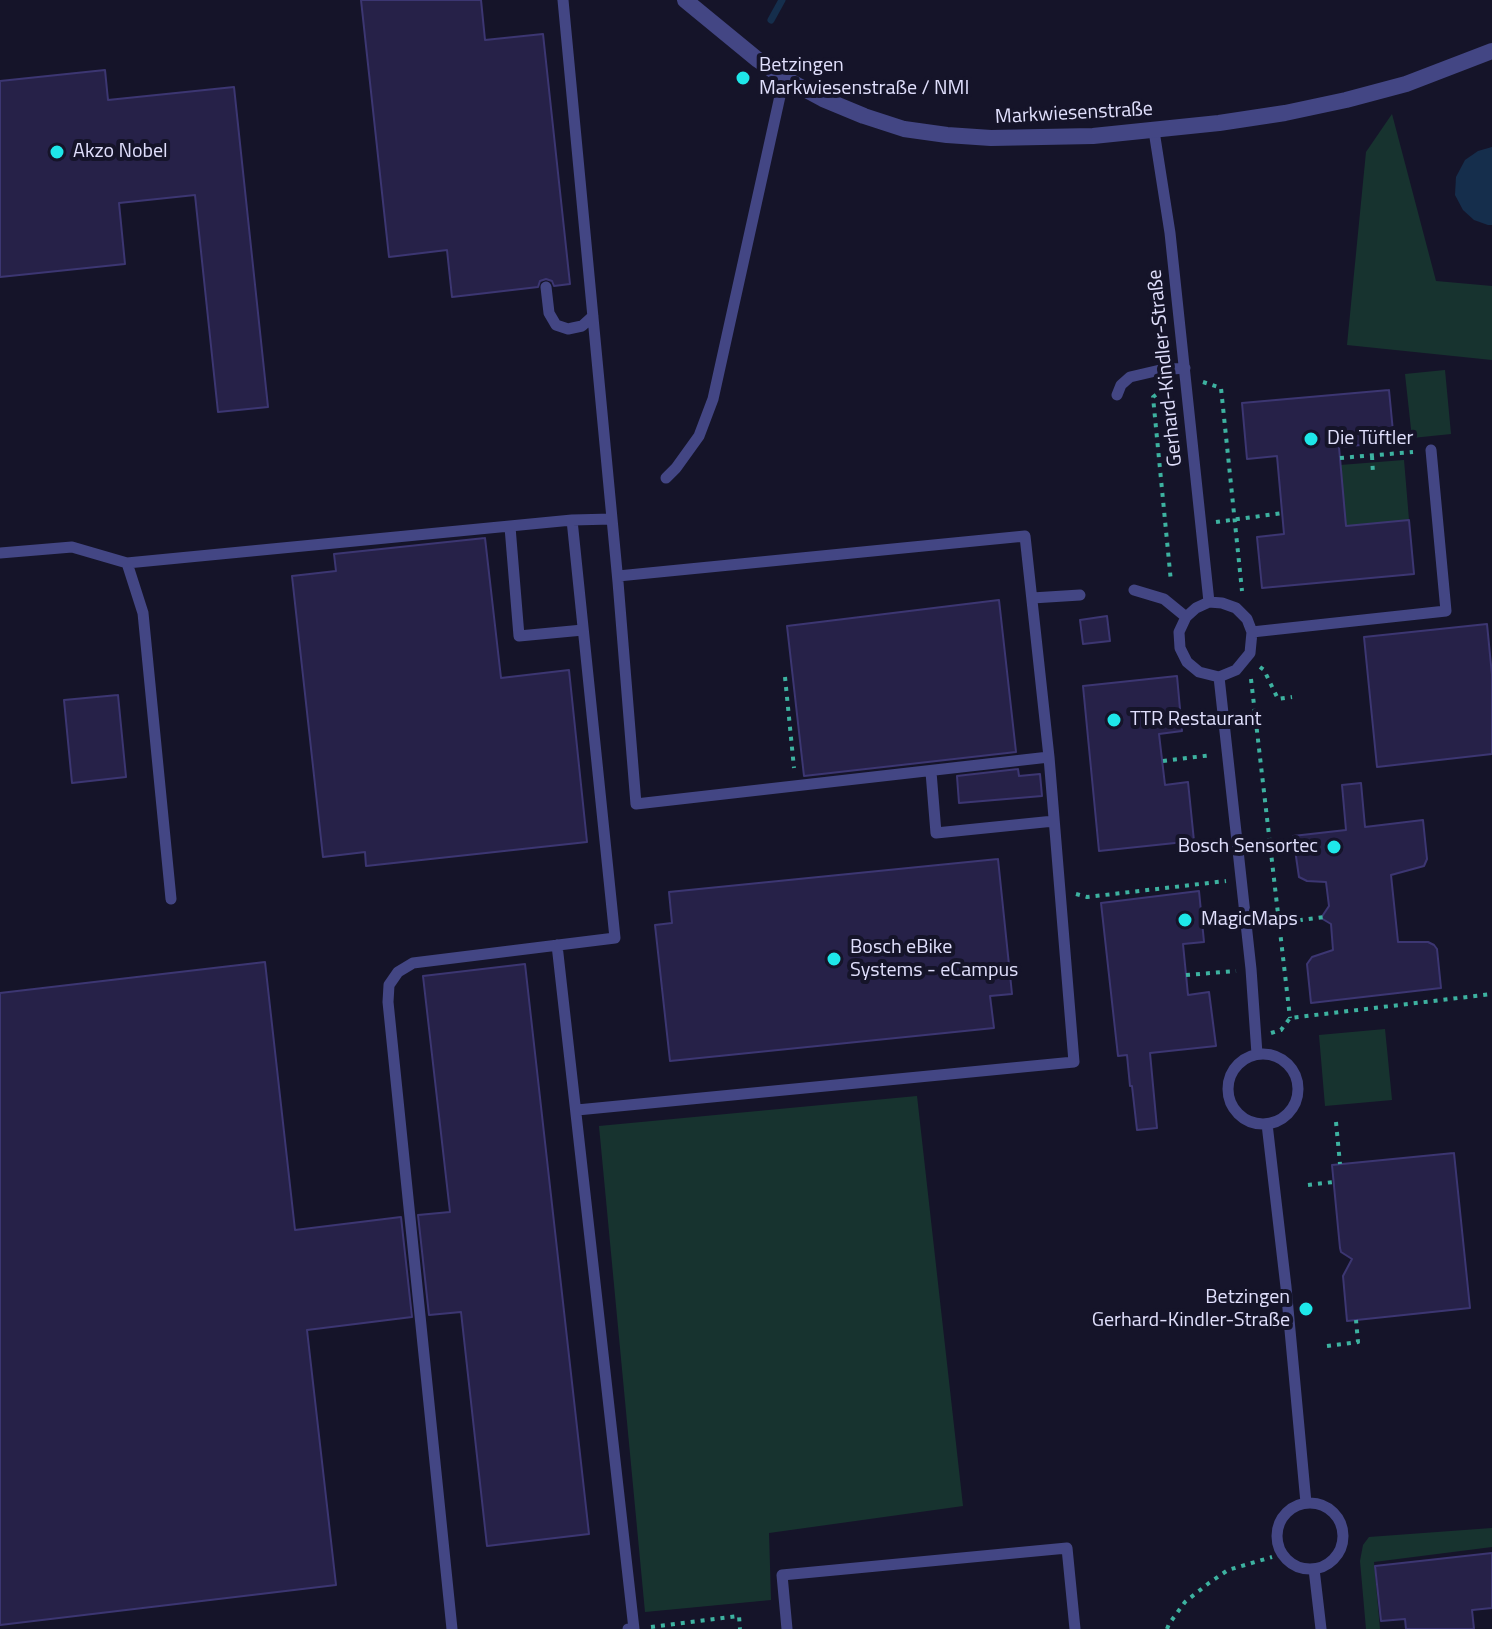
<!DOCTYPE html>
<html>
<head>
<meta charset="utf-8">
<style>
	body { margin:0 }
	canvas { display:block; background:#151429 }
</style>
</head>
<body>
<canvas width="1492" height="1629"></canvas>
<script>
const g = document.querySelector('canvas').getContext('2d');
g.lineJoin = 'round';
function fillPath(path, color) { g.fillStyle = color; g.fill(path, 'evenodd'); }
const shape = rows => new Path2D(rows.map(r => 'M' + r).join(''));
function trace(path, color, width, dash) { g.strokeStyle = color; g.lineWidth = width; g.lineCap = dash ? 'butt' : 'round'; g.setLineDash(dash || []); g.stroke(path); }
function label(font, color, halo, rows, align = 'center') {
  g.font = font + ' "Titillium Web",sans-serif'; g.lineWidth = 8; g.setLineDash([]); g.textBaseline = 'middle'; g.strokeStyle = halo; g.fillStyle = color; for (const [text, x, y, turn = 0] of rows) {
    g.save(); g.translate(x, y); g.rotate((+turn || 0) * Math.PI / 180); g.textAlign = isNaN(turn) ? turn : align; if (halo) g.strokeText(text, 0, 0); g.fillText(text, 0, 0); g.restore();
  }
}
const green = shape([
	[1392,114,1436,281,1492,286,1492,360,1347,345,1366,152],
	[1445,370,1451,434,1412,438,1405,374],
	[1404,460,1409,520,1346,526,1340,465],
	[1385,1029,1392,1100,1325,1106,1319,1035],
	[917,1096,963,1506,769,1533,771,1600,645,1612,599,1126],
	[1492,1528,1492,1547,1374,1562,1380,1629,1366,1629,1360,1561,1363,1545,1369,1537]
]);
const water = shape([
	[1492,147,1492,225,1488,225,1474,220,1463,210,1455,195,1456,177,1465,160,1478,151]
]);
const stream = shape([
	[771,20,782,0]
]);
const building = shape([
	[361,0,481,0,485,40,543,34,570,284,554,286,552,281,546,279,540,281,538,287,452,297,447,250,389,257,361,0],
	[105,70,108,100,234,87,268,407,218,412,195,195,119,203,125,264,0,277,0,81,105,70],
	[1389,390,1394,442,1339,447,1346,526,1409,520,1414,574,1262,588,1257,537,1284,534,1277,456,1247,459,1242,403,1389,390],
	[485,538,501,678,569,670,587,842,366,866,365,852,323,857,292,576,336,571,334,554,485,538],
	[999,600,1016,752,804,776,787,626,999,600],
	[1107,616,1110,641,1083,644,1080,620,1107,616],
	[1487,624,1492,675,1492,754,1377,767,1364,637,1487,624],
	[1177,676,1182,731,1159,734,1165,785,1188,782,1194,841,1099,851,1083,686,1177,676],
	[118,695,126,777,72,783,64,700,118,695],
	[1018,769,1019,776,1040,774,1042,796,959,803,957,776,1018,769],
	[1361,783,1365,827,1423,820,1427,859,1424,866,1391,875,1398,942,1428,942,1434,945,1437,949,1441,988,1311,1003,1307,964,1312,957,1333,950,1331,924,1321,918,1329,906,1326,882,1307,881,1299,877,1293,836,1346,830,1342,785,1361,783],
	[998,859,1012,994,990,996,994,1028,670,1061,655,925,672,923,669,892,998,859],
	[1199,891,1204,942,1183,944,1188,995,1209,992,1216,1046,1150,1053,1157,1128,1137,1130,1132,1086,1130,1086,1127,1055,1118,1056,1101,903,1199,891],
	[265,962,295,1230,401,1217,412,1317,307,1330,336,1585,0,1625,0,993,265,962],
	[525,964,589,1534,487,1546,461,1312,429,1315,418,1215,450,1212,423,976,525,964],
	[1454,1153,1470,1308,1347,1321,1343,1276,1352,1259,1341,1252,1340,1248,1332,1165,1454,1153],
	[1492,1553,1492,1608,1472,1610,1474,1629,1406,1629,1405,1619,1381,1621,1375,1566,1492,1553]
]);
const path = shape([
	[1203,382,1221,388,1242,591],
	[1164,389,1153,397,1171,582],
	[1372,456,1373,474],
	[1340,458,1413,452],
	[1216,522,1283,513],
	[1260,667,1264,670,1278,699,1292,697],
	[785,677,794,768],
	[1251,679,1290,1018],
	[1163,761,1212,755],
	[1076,894,1087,897,1226,881],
	[1279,923,1324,917],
	[1186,975,1236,971],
	[1271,1033,1281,1030,1290,1018,1492,994],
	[1336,1122,1340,1164],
	[1308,1185,1333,1182],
	[1327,1346,1358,1342,1356,1320],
	[651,1627,739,1616,740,1629],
	[1167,1629,1169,1624,1185,1602,1209,1583,1228,1570,1272,1557]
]);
const service = shape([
	[563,0,618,582,636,804,1049,757],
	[1154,131,1170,233,1209,602],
	[546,287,549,313,556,325,568,329,582,326,593,316],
	[1117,395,1121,385,1130,377,1160,370,1185,368],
	[666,478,676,468,699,436,713,399,784,78],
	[572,520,612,519],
	[510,527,519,636,583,630],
	[0,553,72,547,127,563,143,613,171,899],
	[127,563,572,520,615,938,413,963,398,972,389,985,388,1002,452,1629],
	[1134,590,1164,599,1186,617],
	[1032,598,1080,595],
	[1209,602,1222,603,1236,608,1247,619,1252,632,1250,653,1236,670,1219,677,1199,672,1187,662,1180,648,1179,632,1186,617,1196,608,1209,602],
	[1252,632,1446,611,1431,450],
	[1219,677,1251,969,1257,1054],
	[931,772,936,833,1054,821],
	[557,945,634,1629,628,1629],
	'1228 1089a35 35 0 1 1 70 0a35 35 0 1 1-70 0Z',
	[577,1110,1074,1062,1049,757,1025,536,618,576],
	[1267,1124,1286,1287,1306,1503],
	'1277 1536a33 33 0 1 1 66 0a33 33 0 1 1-66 0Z',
	[1314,1569,1321,1629],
	[787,1629,782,1575,1067,1548,1075,1629]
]);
const tertiary = shape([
	[685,0,758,60,784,78,823,99,864,116,904,129,947,135,991,138,1093,136,1219,123,1285,113,1346,100,1406,84,1492,51]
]);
const markers = [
	[743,78,8,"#1ee7e9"],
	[57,152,8,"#1ee7e9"],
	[1311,439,8,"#1ee7e9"],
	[1114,720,8,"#1ee7e9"],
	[1334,847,8,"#1ee7e9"],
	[1185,920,8,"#1ee7e9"],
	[834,959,8,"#1ee7e9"],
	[1306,1309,8,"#1ee7e9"]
];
const poiNames = [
	["Betzingen",759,66],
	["Markwiesenstraße / NMI",759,89],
	["Akzo Nobel",73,152],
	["Die Tüftler",1327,439],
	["TTR Restaurant",1130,720],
	["Bosch Sensortec",1318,847,"right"],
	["MagicMaps",1201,920],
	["Bosch eBike",850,948],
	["Systems - eCampus",850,971],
	["Betzingen",1290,1298,"right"],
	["Gerhard-Kindler-Straße",1290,1321,"right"]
];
const streetNames = [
	["Markwiesenstraße",1074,114,-3],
	["Gerhard-Kindler-Straße",1166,368,-96]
];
fillPath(green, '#17332f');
fillPath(water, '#152e4c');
trace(stream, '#152e4c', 7);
fillPath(building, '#262148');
trace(building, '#3c3672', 2);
trace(path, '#3db2a0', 4, [4, 6]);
trace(service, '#434684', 11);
trace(tertiary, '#434684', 16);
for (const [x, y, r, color] of markers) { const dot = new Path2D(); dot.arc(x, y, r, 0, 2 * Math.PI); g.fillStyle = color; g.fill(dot); trace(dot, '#151429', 3); }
label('20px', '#e0dffc', '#151429', poiNames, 'left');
label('20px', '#e0dffc', '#151429', streetNames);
</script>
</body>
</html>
